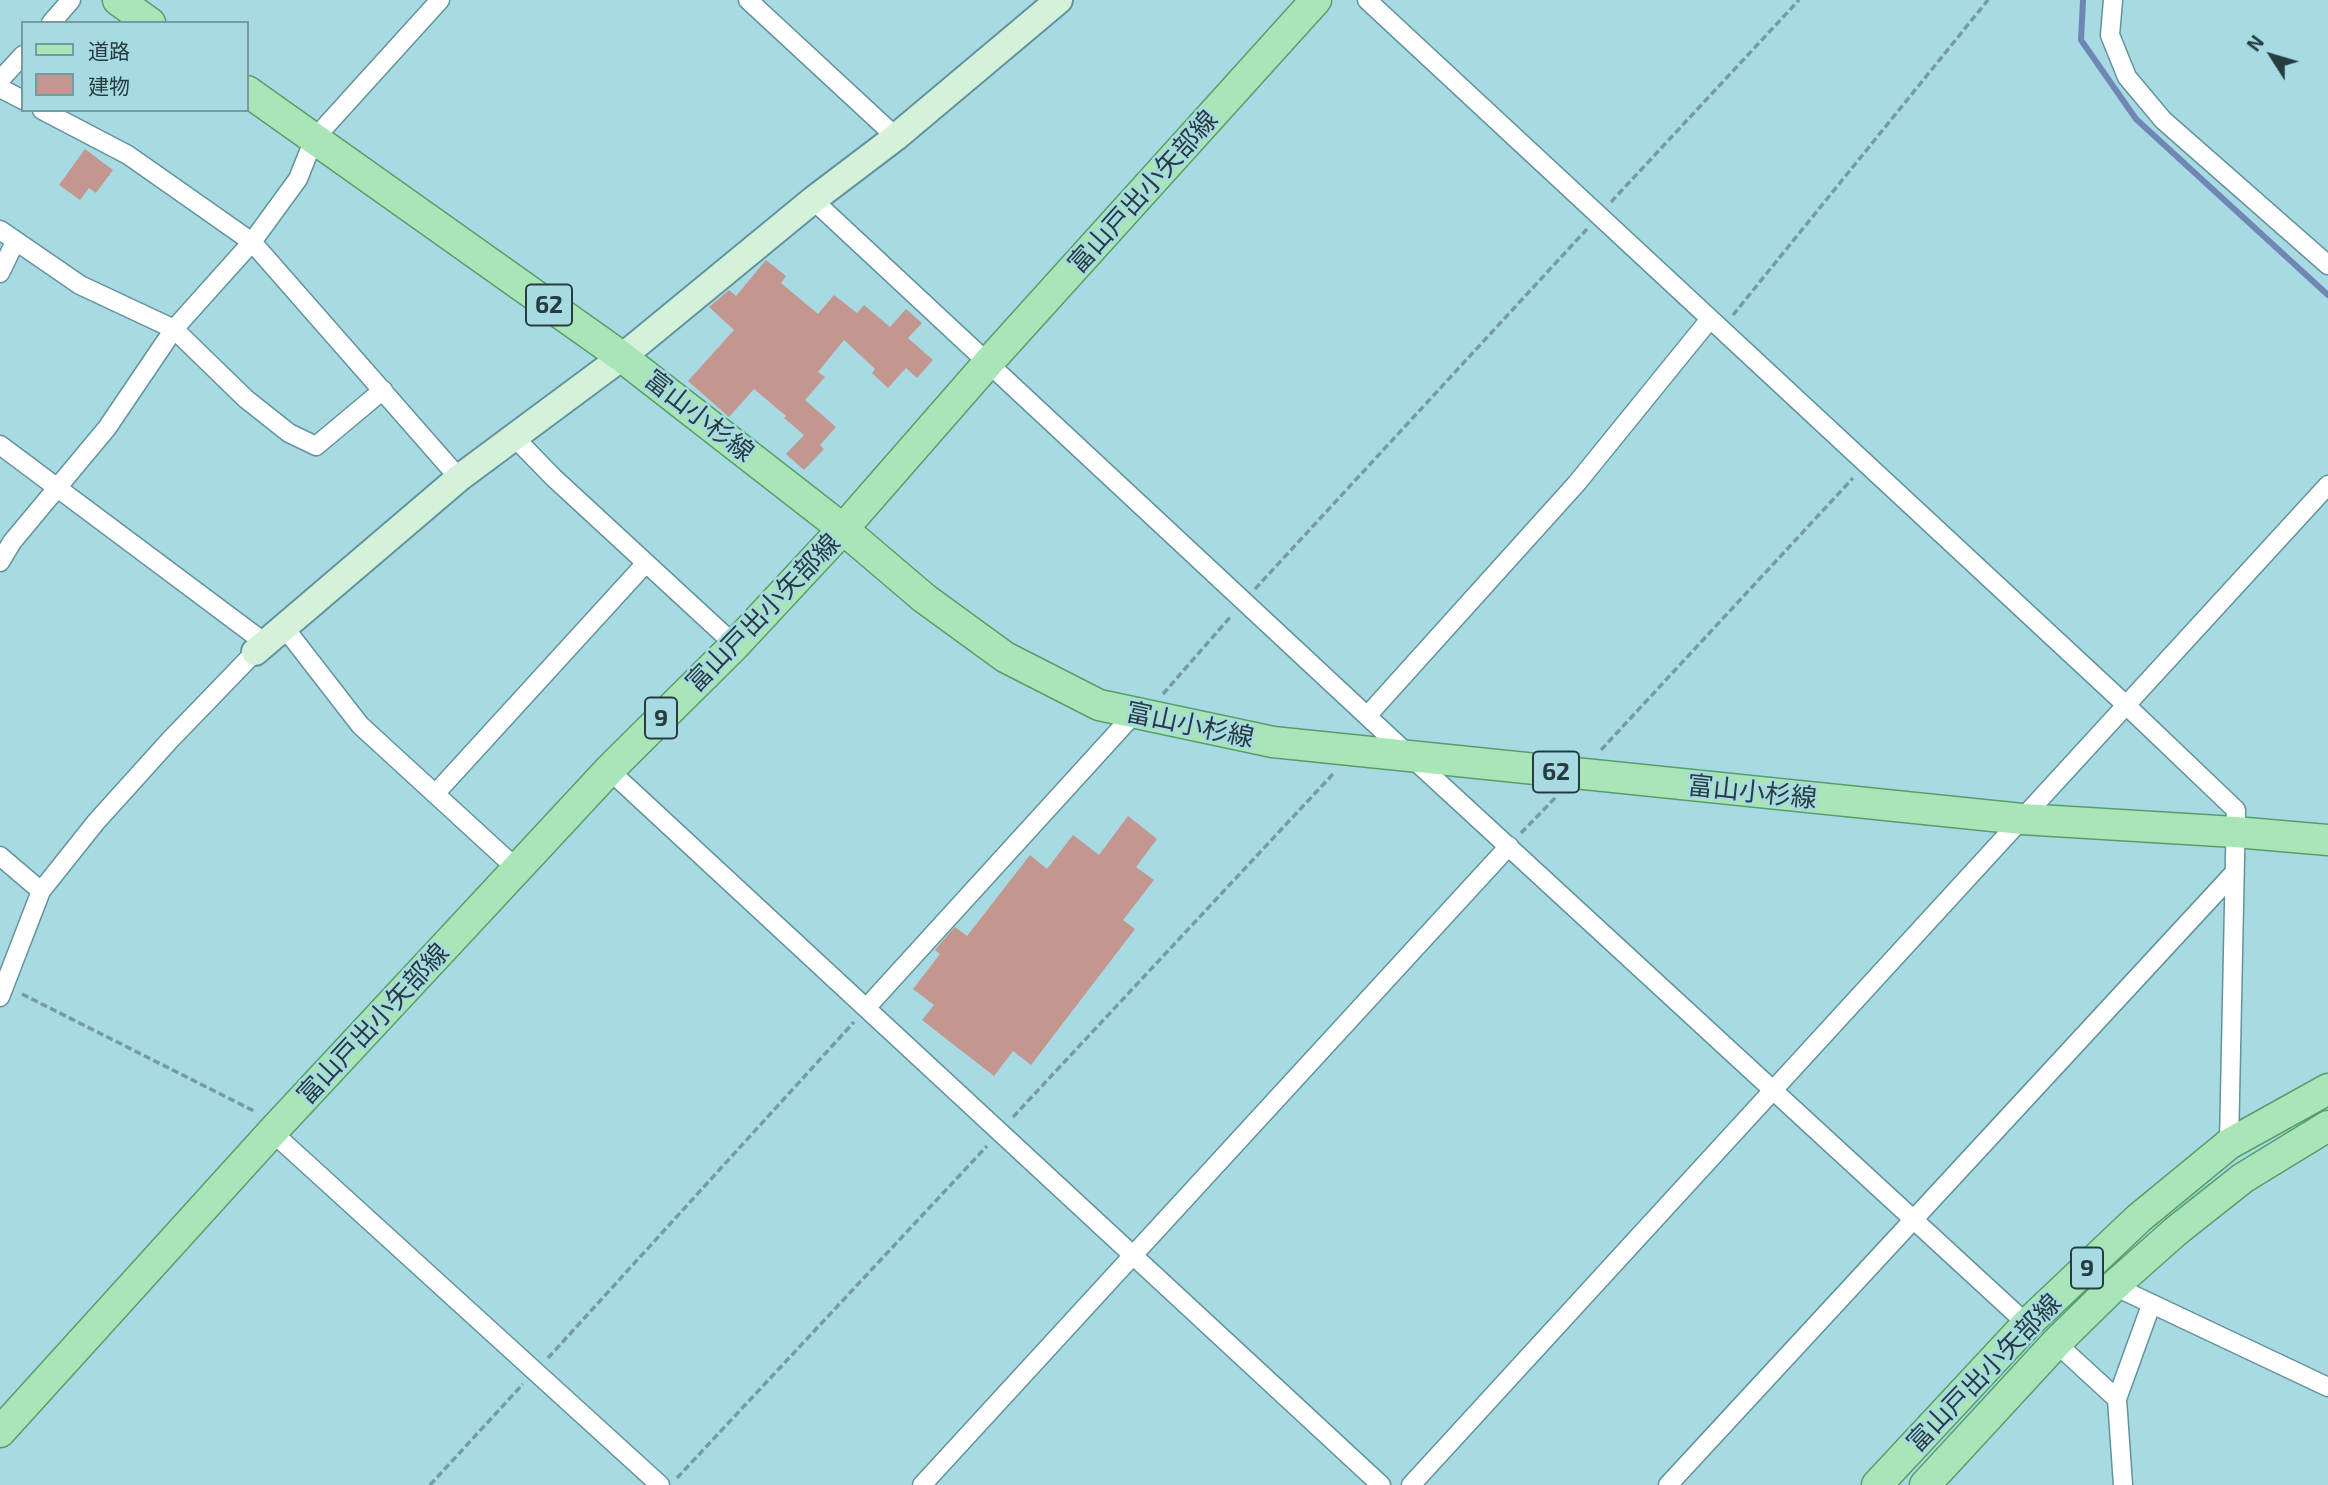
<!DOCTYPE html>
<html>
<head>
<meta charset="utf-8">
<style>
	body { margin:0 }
	#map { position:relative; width:2328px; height:1485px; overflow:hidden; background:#a7dae3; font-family:"Exo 2","Noto Sans JP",sans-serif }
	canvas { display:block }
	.legend { position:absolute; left:21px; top:21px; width:228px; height:91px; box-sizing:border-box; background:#a7dae3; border:2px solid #749ba1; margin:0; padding:9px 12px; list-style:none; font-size:21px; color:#273c3f }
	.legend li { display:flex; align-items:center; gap:14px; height:35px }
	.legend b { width:35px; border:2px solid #749ba1 }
	.north { position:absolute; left:2237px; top:21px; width:70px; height:70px; -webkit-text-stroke:5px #a7dae3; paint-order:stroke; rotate:307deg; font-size:19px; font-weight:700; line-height:28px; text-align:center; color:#273c3f }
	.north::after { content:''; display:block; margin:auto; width:24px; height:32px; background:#273c3f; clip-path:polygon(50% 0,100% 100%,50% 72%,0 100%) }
</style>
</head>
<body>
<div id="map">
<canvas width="2328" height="1485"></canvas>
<ul class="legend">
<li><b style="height:9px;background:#a9e5b6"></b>道路</li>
<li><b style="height:19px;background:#c39790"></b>建物</li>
</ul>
<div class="north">N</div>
</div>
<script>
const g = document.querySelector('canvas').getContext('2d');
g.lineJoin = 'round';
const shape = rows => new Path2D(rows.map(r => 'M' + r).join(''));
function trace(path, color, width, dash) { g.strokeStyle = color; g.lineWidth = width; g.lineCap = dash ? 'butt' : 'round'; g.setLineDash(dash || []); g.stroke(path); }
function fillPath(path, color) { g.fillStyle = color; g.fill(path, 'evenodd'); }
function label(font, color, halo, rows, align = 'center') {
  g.font = font + ' "Exo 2","Noto Sans JP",sans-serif'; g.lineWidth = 5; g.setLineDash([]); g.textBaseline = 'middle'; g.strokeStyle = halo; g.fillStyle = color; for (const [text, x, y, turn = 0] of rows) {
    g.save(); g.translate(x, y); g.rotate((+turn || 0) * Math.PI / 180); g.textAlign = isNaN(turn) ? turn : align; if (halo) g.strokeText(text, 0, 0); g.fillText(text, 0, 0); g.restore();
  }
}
const stream = shape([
	[2083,0,2081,40,2136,119,2328,295]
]);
const building = shape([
	[85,149,113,170,96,193,89,188,80,200,59,185],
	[766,260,786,276,781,283,818,314,834,295,857,313,864,305,890,327,906,309,922,323,908,338,933,360,917,378,906,368,888,388,872,373,875,369,844,340,818,372,825,377,805,400,836,427,820,445,824,449,804,470,786,454,804,435,784,418,786,416,754,389,729,417,688,381,734,330,709,307,729,290,736,296],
	[1128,816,1157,839,1136,867,1154,880,1123,920,1135,929,1031,1065,1013,1051,994,1076,922,1020,934,1005,913,989,940,954,935,950,946,937,955,927,967,936,1030,855,1047,869,1073,835,1099,855]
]);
const path = shape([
	[1611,202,1799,0],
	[1733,315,1988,0],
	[1255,589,1587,229],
	[1163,694,1232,615],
	[1601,750,1853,478],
	[1521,833,1557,796],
	[22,994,256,1112],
	[1013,1117,1333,774],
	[548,1358,854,1022],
	[677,1478,987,1146],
	[430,1485,523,1384]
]);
const street = shape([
	[748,0,896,137],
	[1367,0,2126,705,2236,810,2229,1144],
	[2113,0,2110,35,2127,77,2163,120,2328,265],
	[51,23,71,0],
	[0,80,23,55],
	[0,88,23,100],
	[42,110,128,155,252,242,459,478],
	[813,200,1411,757,2027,1324],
	[0,230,80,285,174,329,246,399,289,433,316,446,383,390],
	[0,273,15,242],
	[513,436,554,478,735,645],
	[0,445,265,643],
	[0,562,12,542,107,428,174,329,252,242,298,179,314,139,440,0],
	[284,627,360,725,517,869],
	[1367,716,1577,483,1710,319],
	[609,770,1381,1485],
	[435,794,646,563],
	[0,856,41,891],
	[0,997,41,891,96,822,170,740,255,652],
	[867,1007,1134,714],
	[272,1132,660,1485],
	[2114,1286,2328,1387],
	[2056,1343,2117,1399],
	[922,1485,1509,846],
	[1411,1485,2328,485],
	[1668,1485,2234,873],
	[2123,1485,2117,1399,2151,1305]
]);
const secondary = shape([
	[255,652,459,478,622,357,813,200,896,137,1059,0]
]);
const primary = shape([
	[118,0,150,23],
	[247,91,622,357,843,529,924,598,1005,657,1099,705,1273,742,2022,819,2235,832,2328,840],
	[0,1432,272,1132,517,869,609,770,735,645,843,529,988,363,1316,0],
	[1877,1485,2027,1324,2139,1218,2229,1144,2328,1089],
	[1925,1485,2056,1343,2114,1286,2176,1231,2243,1178,2328,1126]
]);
const shields = [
	[549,305,46],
	[661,718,32],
	[1556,772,46],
	[2087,1268,32]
];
const shieldNames = [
	["62",549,305],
	["9",661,718],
	["62",1556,772],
	["9",2087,1268]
];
const streetNames = [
	["富山戸出小矢部線",1143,192,-48],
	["富山小杉線",699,416,38],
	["富山戸出小矢部線",763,613,-46],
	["富山小杉線",1190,725,12],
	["富山小杉線",1752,792,6],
	["富山戸出小矢部線",373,1024,-47],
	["富山戸出小矢部線",1984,1373,-46]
];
trace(stream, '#7187b3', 6);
fillPath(building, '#c39790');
trace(street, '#63939c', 21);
trace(secondary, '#63939c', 30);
trace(primary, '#569f6c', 33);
trace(path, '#759ca3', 3.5, [7, 3.5]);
trace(street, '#fff', 18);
trace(secondary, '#d4f2da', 26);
trace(primary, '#a9e5b6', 30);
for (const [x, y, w] of shields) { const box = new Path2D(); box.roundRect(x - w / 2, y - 20.5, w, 41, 5); g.fillStyle = '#a7dae3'; g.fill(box); trace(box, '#273c3f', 2); }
label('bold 24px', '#273c3f', null, shieldNames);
label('26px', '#273c3f', '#a7dae3', streetNames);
</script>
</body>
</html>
